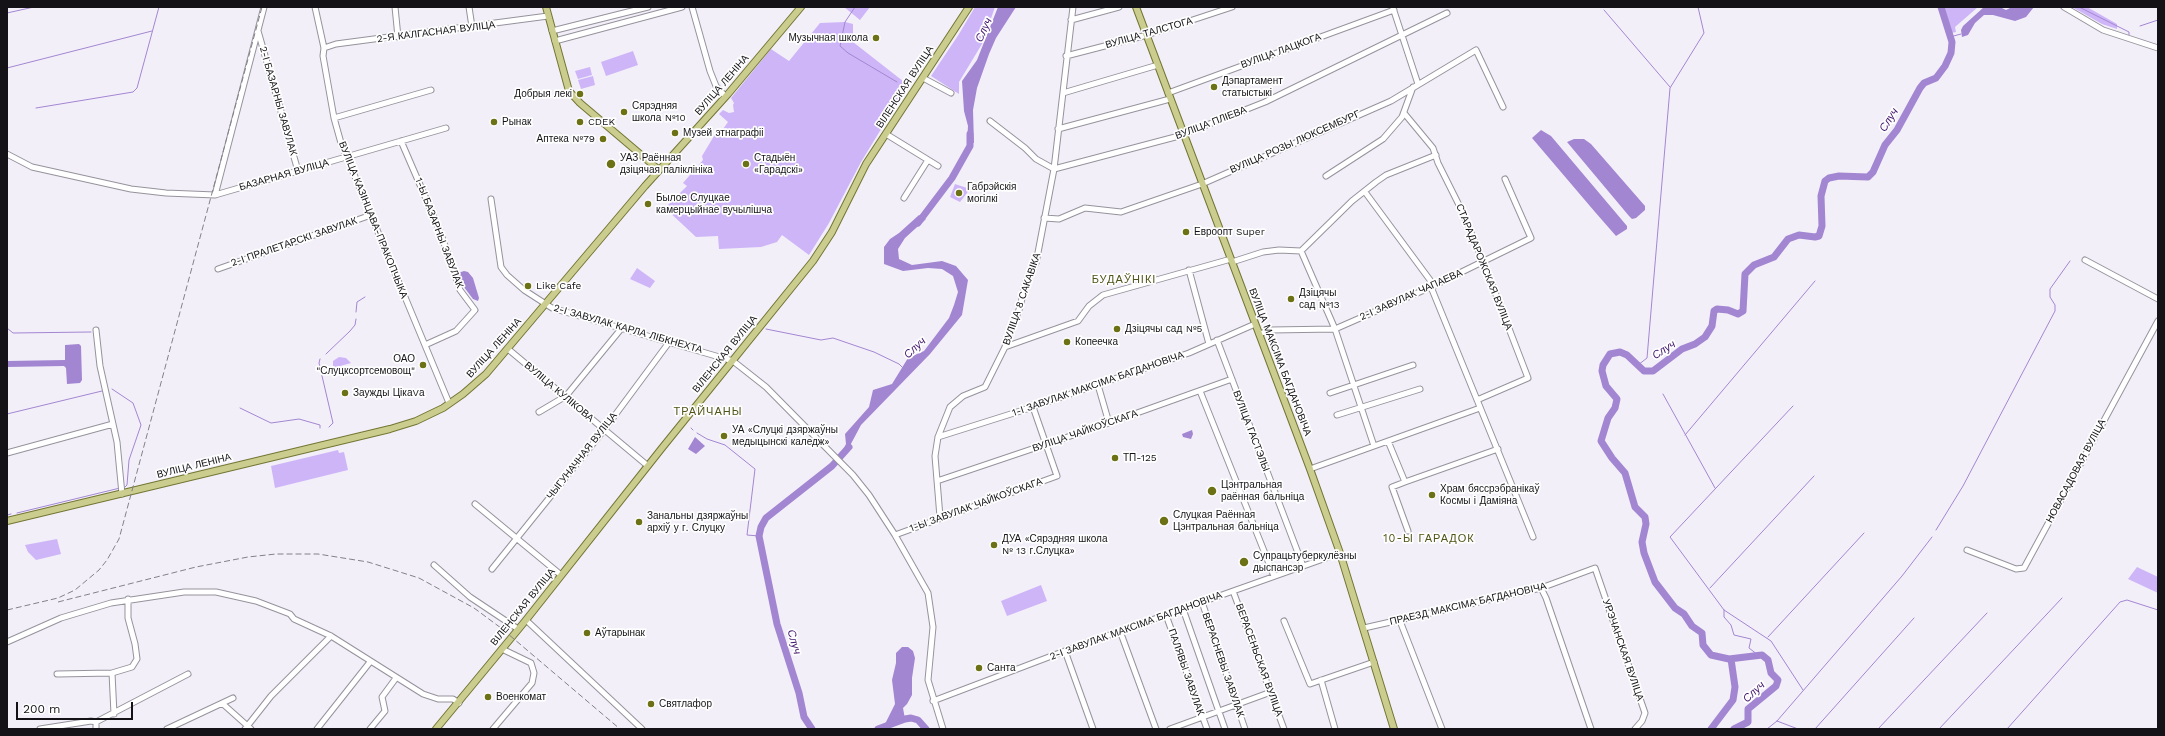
<!DOCTYPE html>
<html>
<head>
<meta charset="utf-8">
<style>
	body { margin:0 }
	#map { position:relative; width:2165px; height:736px; overflow:hidden; background:#f2eff9; font-family:"Work Sans",sans-serif }
	canvas { display:block }
	.frame { position:absolute; inset:0; border:8px solid #141216; pointer-events:none }
	.scale { position:absolute; left:16px; top:702px; width:117px; height:18px; box-sizing:border-box; border:2px solid #141216; border-top:0; padding-left:5px; font-size:12px; line-height:14px; white-space:nowrap; color:#141216; -webkit-text-stroke:3px #fefefe; paint-order:stroke }
</style>
</head>
<body>
<div id="map">
<canvas width="2165" height="736"></canvas>
<div class="frame"></div>
<div class="scale">200 m</div>
</div>
<script>
const g = document.querySelector('canvas').getContext('2d');
g.lineJoin = 'round';
function fillPath(path, color) { g.fillStyle = color; g.fill(path, 'evenodd'); }
const shape = rows => new Path2D(rows.map(r => 'M' + r).join(''));
function trace(path, color, width, dash) { g.strokeStyle = color; g.lineWidth = width; g.lineCap = dash ? 'butt' : 'round'; g.setLineDash(dash || []); g.stroke(path); }
function label(font, color, halo, rows, align = 'center') {
  g.font = font + ' "Work Sans",sans-serif'; g.lineWidth = 3.5; g.setLineDash([]); g.textBaseline = 'middle'; g.strokeStyle = halo; g.fillStyle = color; for (const [text, x, y, turn = 0] of rows) {
    g.save(); g.translate(x, y); g.rotate((+turn || 0) * Math.PI / 180); g.textAlign = isNaN(turn) ? turn : align; if (halo) g.strokeText(text, 0, 0); g.fillText(text, 0, 0); g.restore();
  }
}
const green = shape([
	[844,7,870,7,860,20],
	[975,7,995,7,982,44,959,82,959,94,931,76,959,34],
	[1944,7,1978,7,1955,27,1956,32,1951,33],
	[2072,7,2087,7,2117,24,2117,29,2102,24],
	[845,22,853,24,853,42,908,85,861,162,829,223,809,255,782,235,777,242,761,247,719,249,718,236,696,237,665,208,687,186,683,183,703,160,702,156,717,131,723,129,728,122,719,114,723,110,729,113,734,112,733,105,734,103,731,98,771,49,789,61,820,23],
	[633,51,638,65,606,76,601,62],
	[590,67,592,75,578,79,575,71],
	[593,76,595,85,581,89,578,80],
	[955,184,970,189,960,202,950,197],
	[637,268,655,281,650,288,630,279],
	[339,357,346,358,351,363,333,368,333,361],
	[338,450,339,453,344,452,348,470,275,488,271,466],
	[57,539,61,554,36,560,28,552,25,545],
	[2137,567,2158,577,2158,593,2128,579],
	[1041,585,1047,601,1007,616,1001,601]
]);
const water = shape([
	[998,7,1016,7,996,38,989,54,977,88,973,110,974,143,967,142,968,126,964,111,962,81,977,60],
	[1984,7,2000,7,2006,10,2012,7,2034,7,2026,17,2015,21,1993,15,1984,15,1975,23,1968,35,1962,37,1961,30,1963,26],
	[1541,130,1551,136,1627,226,1627,229,1616,236,1595,212,1532,138],
	[1574,139,1584,139,1591,144,1645,206,1645,210,1636,218,1632,219,1629,216,1567,142],
	[919,215,926,219,905,238,898,249,899,259,912,265,942,261,956,266,968,280,962,315,930,354,861,425,845,455,842,452,846,444,845,434,869,407,873,390,892,384,908,358,924,351,949,318,954,305,958,292,953,276,942,269,928,268,903,271,884,264,884,247,890,239,899,233],
	[464,271,468,272,473,278,479,298,478,301,473,299,464,287,458,273],
	[79,344,81,346,82,380,80,383,67,384,66,368,64,366,7,367,7,361,65,360,65,345],
	[1192,430,1193,434,1191,439,1183,437,1182,434],
	[695,437,705,446,696,454,688,449],
	[902,647,908,647,913,651,915,658,912,678,912,695,907,704,903,708,905,719,884,726,895,704,892,680,896,663,896,653]
]);
const stream = shape([
	[855,7,845,22,840,46,848,53,897,82],
	[2079,7,2129,32,2129,35],
	[1604,10,1670,87],
	[7,13,34,7],
	[2140,26,2158,20],
	[1950,37,1961,34],
	[7,68,152,31],
	[36,108,133,92,137,88,159,7],
	[356,312,357,302,365,297],
	[7,328,13,333,91,332],
	[766,329,821,340,833,338,874,352,899,364,903,368],
	[326,354,350,331,355,325,356,319],
	[320,359,319,363,333,423,329,427],
	[1638,365,1647,358,1670,88,1704,33,1698,7],
	[112,389,133,403,141,425,129,460,127,485,125,487],
	[1663,394,1715,488],
	[1793,406,1670,537,1724,610,1771,641,1803,690],
	[240,408,271,423,299,419,320,425,320,428],
	[7,414,102,391],
	[691,428,693,430],
	[697,433,707,439,725,445,755,469,747,535,759,536],
	[1685,435,1815,281],
	[17,513,120,488],
	[7,515,11,514],
	[1936,530,1963,486,2055,311,2055,305,2050,297,2050,289,2070,261],
	[1710,588,1814,476],
	[1724,610,1724,617,1731,625,1734,635,1751,639,1749,648,1758,655],
	[1768,637,1864,533],
	[1777,721,1798,729],
	[1767,729,1777,721,1902,576,1932,537],
	[1815,729,1914,618],
	[1878,729,1987,613],
	[1939,729,2062,598],
	[2007,729,2120,602,2127,600,2158,610]
]);
const river = shape([
	[918,223,952,178,970,146,970,134],
	[812,729,804,717,799,693,777,624,759,536,761,527,766,518,832,466,849,447],
	[878,729,905,719,911,718,918,720,926,729],
	[1711,729,1733,700,1735,687,1731,659],
	[1734,729,1748,722,1748,709,1776,686,1778,680,1771,673,1768,660,1762,655,1729,659,1711,655,1703,645,1702,633,1692,626,1684,614,1675,608,1655,582,1644,553,1642,542,1646,524,1645,517,1635,507,1625,473,1612,458,1601,441,1608,418,1615,408,1617,399,1606,386,1602,371,1603,365,1610,354,1620,352,1627,355,1644,371,1653,371,1682,349,1695,344,1705,337,1712,326,1714,311,1717,309,1728,310,1738,314,1743,311,1745,274,1754,265,1774,257,1788,239,1799,235,1815,237,1819,236,1822,226,1821,196,1825,181,1829,178,1839,176,1868,177,1873,172,1885,145,1897,130,1920,88,1924,83,1936,78,1945,66,1951,53,1952,42,1941,7]
]);
const minor = shape([
	[315,7,324,48,323,56,334,118,341,143,449,403],
	[395,7,398,37],
	[469,7,472,27],
	[692,7,710,71,716,86,725,96],
	[2064,7,2103,30,2158,48],
	[1393,8,1418,84],
	[1071,20,1119,7],
	[258,31,298,171],
	[552,31,648,7],
	[555,41,682,7],
	[324,48,336,44,548,16],
	[1066,56,1147,35,1232,7],
	[923,78,951,93],
	[1063,93,1158,65],
	[1168,93,1394,10],
	[1404,113,1433,148,1438,163,1461,209,1483,261,1528,378,1477,400],
	[334,118,431,90],
	[990,121,1025,148,1036,159,1054,169,1179,136,1265,102,1447,13],
	[1058,129,1170,99],
	[886,134,938,166],
	[401,141,440,231,460,290,475,310,456,331,425,345],
	[7,154,32,167,131,189,166,193,215,195,446,128],
	[1326,176,1383,139,1402,117,1413,87],
	[1365,192,1430,280,1431,287,1533,537],
	[215,195,264,7],
	[904,198,928,160],
	[491,199,501,267,507,275,524,290,552,308,733,361,766,387,853,475,869,495,895,535,928,593,933,627,928,680,943,729],
	[1044,218,1059,219,1085,208,1121,212,1202,184,1391,101,1476,50,1503,107],
	[1301,251,1335,329,1374,446],
	[2085,260,2158,299],
	[1232,262,1263,252,1279,250,1301,251,1352,201,1376,182,1386,175,1436,155],
	[218,269,371,215],
	[1189,270,1209,344],
	[96,330,100,366,117,442,122,494],
	[1259,334,1271,330,1335,329,1431,287,1531,238,1505,179],
	[1217,340,1303,566],
	[1005,347,1078,321,1089,306,1103,295,1231,259],
	[508,349,648,466],
	[1098,385,1109,423],
	[1200,391,1274,576],
	[1330,393,1413,365],
	[539,412,566,396,621,329],
	[1337,415,1420,389],
	[938,437,1033,407,1189,353,1255,324],
	[1388,441,1405,482,1392,487,1408,531],
	[7,453,113,424],
	[1310,469,1480,408],
	[937,481,1109,423,1232,379],
	[1405,482,1498,449],
	[475,504,561,575],
	[940,517,935,456,938,437,950,407,963,396,985,387,1005,347,1020,307,1026,281,1036,263,1054,169,1073,7],
	[895,535,1057,476,1033,407],
	[1967,550,2016,569,2024,568,2158,321],
	[434,565,470,597,518,629],
	[492,569,604,430,670,341],
	[1541,588,1546,598,1591,729],
	[1233,591,1284,729],
	[1202,602,1245,729],
	[1183,609,1225,729],
	[1166,615,1207,729],
	[526,620,642,729],
	[1284,621,1310,684,1374,662],
	[1400,621,1442,729],
	[1364,628,1541,588,1595,568,1645,713,1642,721,1635,729],
	[1120,631,1156,729],
	[7,642,61,618,111,603,184,592,216,592,256,601,290,614,294,619,331,636,423,694,438,699,453,699,459,703],
	[1065,651,1093,729],
	[112,673,132,667,137,659,135,644,128,618,128,599],
	[57,674,112,673,114,714],
	[1321,680,1335,729],
	[933,701,1070,649,1340,553],
	[223,704,251,729],
	[96,722,188,674],
	[40,729,91,721,96,722],
	[96,729,96,722],
	[167,729,233,698],
	[245,729,271,696,331,636],
	[317,729,370,662],
	[370,729,385,711,382,697,396,678],
	[493,729,532,683,534,673,531,663,502,649],
	[1170,729,1271,692]
]);
const major = shape([
	[546,7,569,91,580,103,659,170],
	[1136,7,1310,469,1340,553,1394,729],
	[7,521,390,429,416,421,443,408,463,394,486,374,645,186,728,94,801,7],
	[436,729,526,620,662,448,813,261,832,232,866,164,969,7]
]);
const rail = shape([
	[58,602,196,567,248,557,276,554,318,554,368,562,419,578,474,608,501,628,620,729],
	[7,610,58,598,75,590,99,570,107,560,119,539,262,7]
]);
const markers = [
	[876,38,4,"#6c7116"],
	[1214,87,4,"#6c7116"],
	[580,94,4,"#6c7116"],
	[624,112,4,"#6c7116"],
	[494,122,4,"#6c7116"],
	[580,122,4,"#6c7116"],
	[675,133,4,"#6c7116"],
	[603,139,4,"#6c7116"],
	[611,164,5,"#6c7116"],
	[746,164,4,"#6c7116"],
	[959,193,4,"#6c7116"],
	[648,204,4,"#6c7116"],
	[1186,232,4,"#6c7116"],
	[528,286,4,"#6c7116"],
	[1291,299,4,"#6c7116"],
	[1117,329,4,"#6c7116"],
	[1067,342,4,"#6c7116"],
	[423,365,4,"#6c7116"],
	[345,393,4,"#6c7116"],
	[724,436,4,"#6c7116"],
	[1115,458,4,"#6c7116"],
	[1212,491,5,"#6c7116"],
	[1432,495,4,"#6c7116"],
	[1164,521,5,"#6c7116"],
	[639,522,4,"#6c7116"],
	[994,545,4,"#6c7116"],
	[1244,562,5,"#6c7116"],
	[587,633,4,"#6c7116"],
	[979,668,4,"#6c7116"],
	[488,697,4,"#6c7116"],
	[651,704,4,"#6c7116"]
];
const streetNames = [
	["2-Я КАЛГАСНАЯ ВУЛІЦА",436,32,-7],
	["ВУЛІЦА ТАЛСТОГА",1149,33,-16],
	["ВУЛІЦА ЛАЦКОГА",1281,51,-20],
	["ВУЛІЦА ЛЕНІНА",722,85,-49],
	["ВІЛЕНСКАЯ ВУЛІЦА",905,87,-57],
	["2-І БАЗАРНЫ ЗАВУЛАК",278,101,74],
	["ВУЛІЦА ПЛІЕВА",1211,123,-21],
	["ВУЛІЦА РОЗЫ ЛЮКСЕМБУРГ",1295,142,-24],
	["БАЗАРНАЯ ВУЛІЦА",284,175,-16],
	["ВУЛІЦА КАЗІНЦАВА-ПРАКОПЧЫКА",373,220,68],
	["1-Ы БАЗАРНЫ ЗАВУЛАК",439,233,69],
	["2-І ПРАЛЕТАРСКІ ЗАВУЛАК",294,242,-19],
	["СТАРАДАРОЖСКАЯ ВУЛІЦА",1484,267,68],
	["2-І ЗАВУЛАК ЧАПАЕВА",1411,295,-24],
	["ВУЛІЦА 8 САКАВІКА",1022,299,-71],
	["2-І ЗАВУЛАК КАРЛА ЛІБКНЕХТА",628,329,16],
	["ВУЛІЦА ЛЕНІНА",494,348,-48],
	["ВІЛЕНСКАЯ ВУЛІЦА",725,354,-51],
	["ВУЛІЦА МАКСІМА БАГДАНОВІЧА",1280,362,69],
	["1-І ЗАВУЛАК МАКСІМА БАГДАНОВІЧА",1098,384,-19],
	["ВУЛІЦА КУЛІКОВА",559,392,40],
	["ВУЛІЦА ЧАЙКОЎСКАГА",1085,431,-19],
	["ВУЛІЦА ГАСТЭЛЫ",1251,431,69],
	["ЧЫГУНАЧНАЯ ВУЛІЦА",582,456,-52],
	["ВУЛІЦА ЛЕНІНА",194,466,-14],
	["НОВАСАДОВАЯ ВУЛІЦА",2076,471,-62],
	["1-Ы ЗАВУЛАК ЧАЙКОЎСКАГА",976,505,-20],
	["ПРАЕЗД МАКСІМА БАГДАНОВІЧА",1468,604,-13],
	["ВІЛЕНСКАЯ ВУЛІЦА",523,607,-51],
	["2-І ЗАВУЛАК МАКСІМА БАГДАНОВІЧА",1136,626,-20],
	["УРЭЧАНСКАЯ ВУЛІЦА",1623,650,71],
	["ВЕРАСЕНЬСКАЯ ВУЛІЦА",1259,660,70],
	["ВЕРАСНЕВЫ ЗАВУЛАК",1223,665,71],
	["ПАЛЯВЫ ЗАВУЛАК",1186,672,71]
];
const poiNames = [
	["Музычная школа",868,38,"right"],
	["Дэпартамент",1222,81],
	["статыстыкі",1222,93],
	["Добрыя лекі",572,94,"right"],
	["Сярэдняя",632,106],
	["школа №10",632,118],
	["Рынак",502,122],
	["CDEK",588,122],
	["Музей этнаграфіі",683,133],
	["Аптека №79",595,139,"right"],
	["УАЗ Раённая",620,158],
	["дзіцячая паліклініка",620,170],
	["Стадыён",754,158],
	["«Гарадскі»",754,170],
	["Габрэйскія",967,187],
	["могілкі",967,199],
	["Былое Слуцкае",656,198],
	["камерцыйнае вучылішча",656,210],
	["Евроопт Super",1194,232],
	["Like Cafe",536,286],
	["Дзіцячы",1299,293],
	["сад №13",1299,305],
	["Дзіцячы сад №5",1125,329],
	["Копеечка",1075,342],
	["ОАО",415,359,"right"],
	["\"Слуцксортсемовощ\"",415,371,"right"],
	["Заужды ЦікаVа",353,393],
	["УА «Слуцкі дзяржаўны",732,430],
	["медыцынскі каледж»",732,442],
	["ТП-125",1123,458],
	["Цэнтральная",1221,485],
	["раённая бальніца",1221,497],
	["Храм бяссрэбранікаў",1440,489],
	["Космы і Даміяна",1440,501],
	["Слуцкая Раённая",1173,515],
	["Цэнтральная бальніца",1173,527],
	["Занальны дзяржаўны",647,516],
	["архіў у г. Слуцку",647,528],
	["ДУА «Сярэдняя школа",1002,539],
	["№ 13 г.Слуцка»",1002,551],
	["Супрацьтуберкулёзны",1253,556],
	["дыспансэр",1253,568],
	["Аўтарынак",595,633],
	["Санта",987,668],
	["Военкомат",496,697],
	["Святлафор",659,704]
];
const waterNames = [
	["Случ",984,30,-66],
	["Случ",1889,120,-58],
	["Случ",915,348,-43],
	["Случ",1664,350,-33],
	["Случ",794,642,74],
	["Случ",1754,692,-43]
];
const neighbourhoodNames = [
	["БУДАЎНІКІ",1124,280],
	["ТРАЙЧАНЫ",708,412],
	["10-Ы ГАРАДОК",1429,539]
];
fillPath(green, '#ceb5f8');
fillPath(water, '#a386d1');
trace(stream, '#a386d1', 1);
trace(river, '#a386d1', 7);
trace(minor, '#96939c', 7);
trace(major, '#737633', 8);
trace(minor, '#fff', 5);
trace(major, '#cacd8e', 6);
trace(rail, '#838087', 1, [6, 3]);
for (const [x, y, r, color] of markers) { const dot = new Path2D(); dot.arc(x, y, r, 0, 2 * Math.PI); g.fillStyle = color; g.fill(dot); trace(dot, '#fefefe', 1.5); }
label('10px', '#141216', '#fefefe', streetNames);
label('10px', '#141216', '#fefefe', poiNames, 'left');
label('italic 11px', '#42156e', '#fefefe', waterNames);
g.letterSpacing = '1px';
label('11px', '#515419', '#fefefe', neighbourhoodNames);
g.letterSpacing = '0px';
</script>
</body>
</html>
